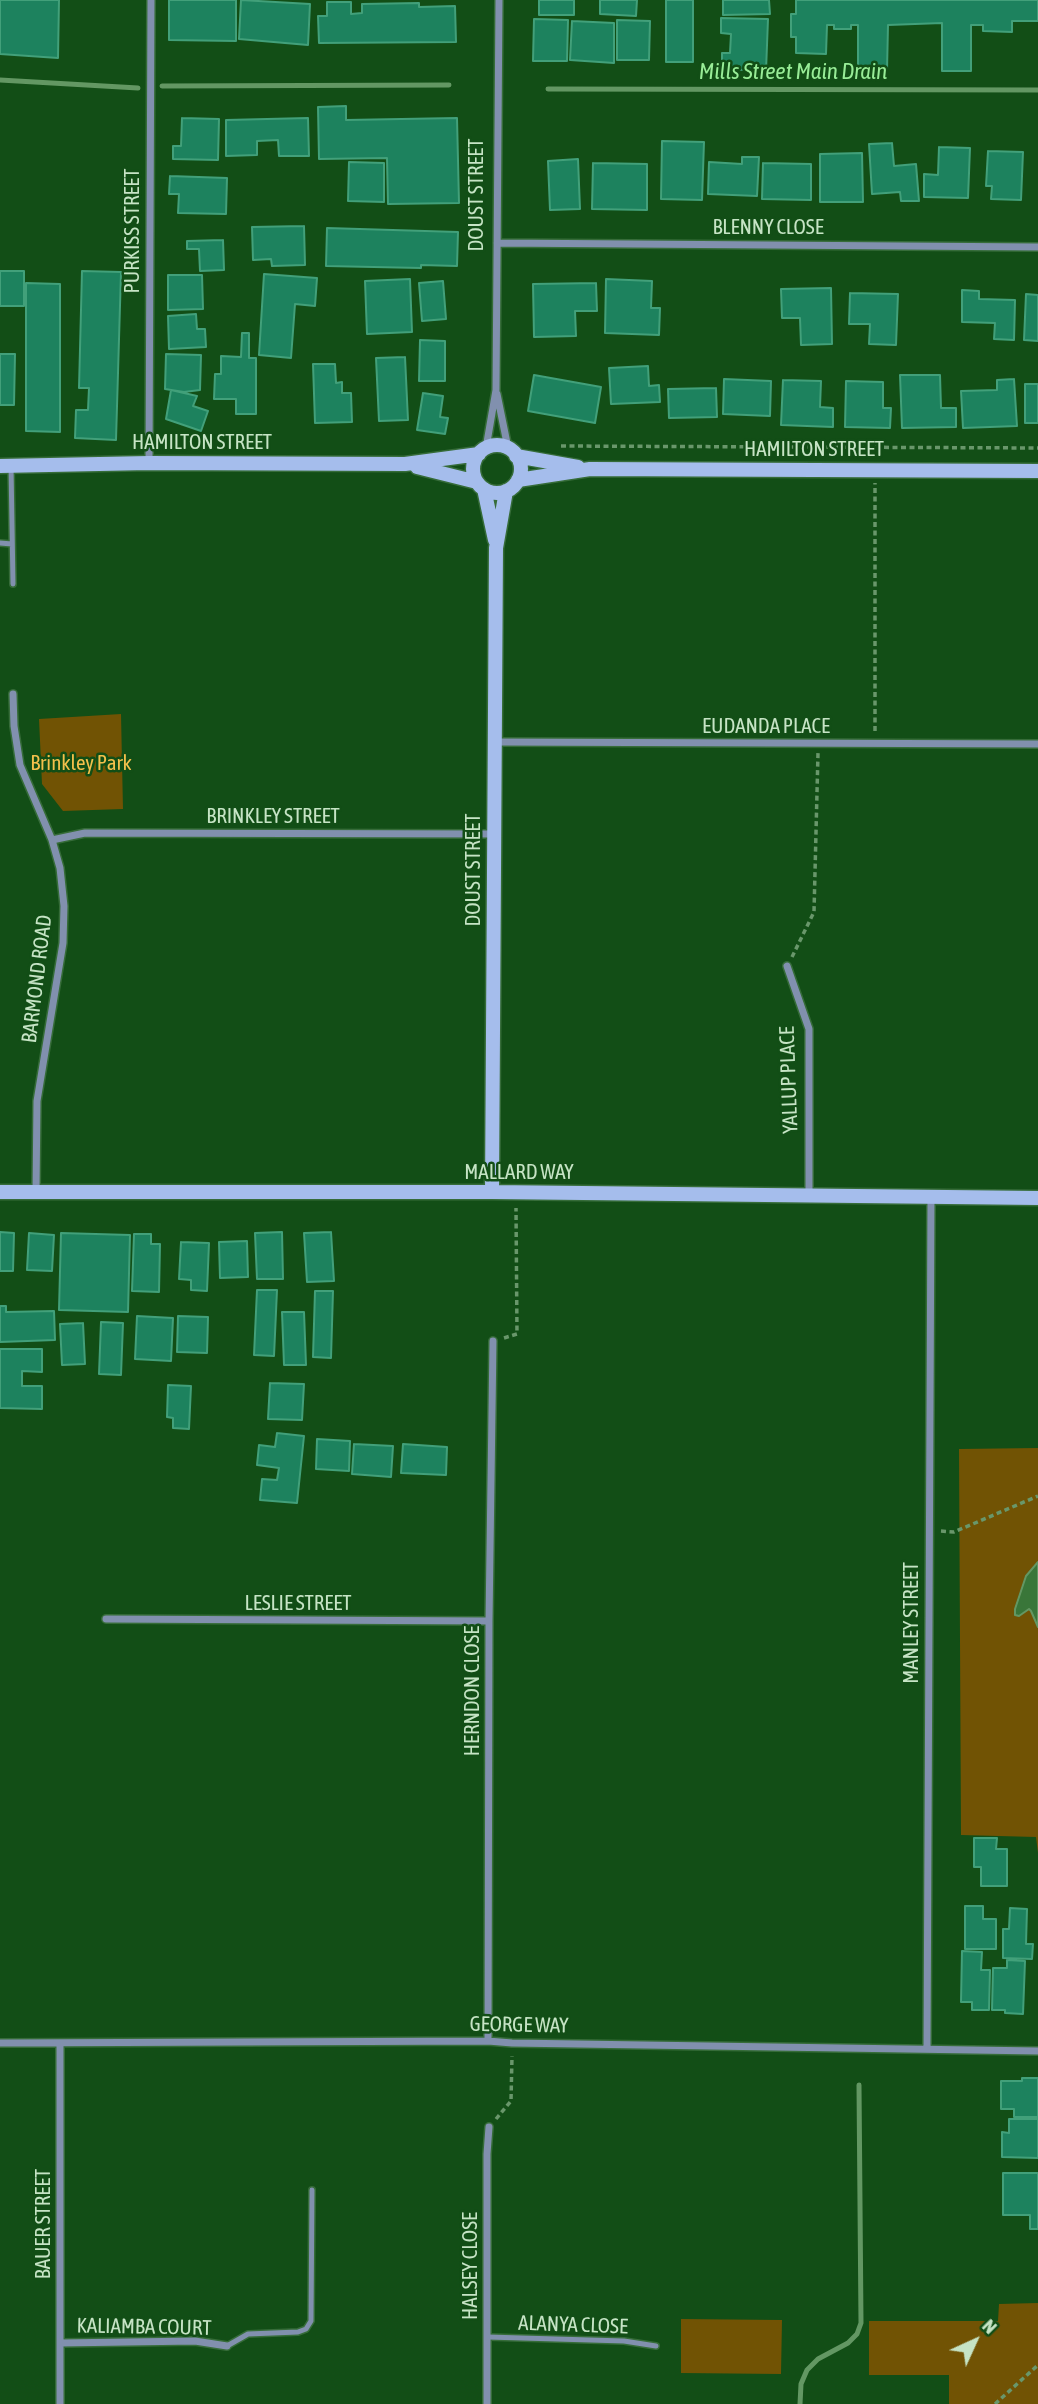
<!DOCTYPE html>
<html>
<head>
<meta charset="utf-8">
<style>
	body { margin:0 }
	#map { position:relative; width:1038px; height:2404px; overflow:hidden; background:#124e16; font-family:"Asap Condensed",sans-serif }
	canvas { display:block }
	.north { position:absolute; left:940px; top:2306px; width:70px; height:70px; -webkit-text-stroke:5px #124e16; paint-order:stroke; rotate:45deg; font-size:19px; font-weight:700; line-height:28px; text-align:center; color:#c6e4c5 }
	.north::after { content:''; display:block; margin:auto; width:24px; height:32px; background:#c6e4c5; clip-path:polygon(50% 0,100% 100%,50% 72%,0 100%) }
</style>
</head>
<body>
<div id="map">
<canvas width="1038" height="2404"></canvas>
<div class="north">N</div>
</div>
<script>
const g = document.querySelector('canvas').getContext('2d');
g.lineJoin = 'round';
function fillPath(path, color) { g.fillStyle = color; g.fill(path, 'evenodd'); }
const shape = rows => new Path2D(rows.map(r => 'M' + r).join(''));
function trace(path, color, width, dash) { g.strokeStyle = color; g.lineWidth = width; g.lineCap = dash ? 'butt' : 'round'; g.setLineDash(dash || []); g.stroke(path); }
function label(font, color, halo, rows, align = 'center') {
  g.font = font + ' "Asap Condensed",sans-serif'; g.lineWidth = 5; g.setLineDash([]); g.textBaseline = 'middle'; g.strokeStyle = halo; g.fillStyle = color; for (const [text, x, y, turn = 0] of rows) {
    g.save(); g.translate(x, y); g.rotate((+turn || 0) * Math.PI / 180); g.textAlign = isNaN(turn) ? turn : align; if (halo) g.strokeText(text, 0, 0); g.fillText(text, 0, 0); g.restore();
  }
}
const green = shape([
	[121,714,123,809,63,811,42,784,39,719],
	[1038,1448,1038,1853,1036,1837,961,1835,959,1449],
	[1038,2303,1038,2404,949,2404,949,2375,869,2375,869,2321,998,2321,999,2304],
	[681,2319,782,2320,781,2374,681,2373]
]);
const water = shape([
	[1038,1562,1038,1627,1031,1611,1029,1609,1019,1616,1015,1615,1015,1609,1026,1576,1038,1562]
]);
const stream = shape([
	[0,80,138,88],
	[162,86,449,85],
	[548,89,1038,90],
	[800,2404,801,2384,807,2370,818,2359,848,2343,857,2334,861,2323,859,2085]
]);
const building = shape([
	[0,0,59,0,58,58,0,54,0,0],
	[169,0,236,0,236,41,169,40,169,0],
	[241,0,310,4,308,45,239,39,241,0],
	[539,0,574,0,574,15,539,15,539,0],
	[600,0,637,0,636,16,600,14,600,0],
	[666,0,693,0,693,62,666,62,666,0],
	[723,0,769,0,770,14,723,15,723,0],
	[796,0,1038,0,1038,21,1012,21,1012,32,983,31,983,25,971,25,971,71,942,71,942,23,888,25,887,71,858,70,858,25,851,25,851,29,834,29,834,25,827,25,826,54,796,53,796,37,791,37,791,14,796,14,796,0],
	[327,2,351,2,351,14,362,13,362,4,419,3,419,7,455,6,456,42,319,43,318,16,327,16,327,2],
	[721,18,768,19,766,71,722,69,722,53,730,53,731,34,721,33,721,18],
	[534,19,568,20,567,61,533,61,534,19],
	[617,20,650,21,649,60,617,60,617,20],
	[572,21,614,23,614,63,570,60,572,21],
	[346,106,346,120,457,118,459,203,388,204,387,158,319,159,318,107,346,106],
	[182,118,219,119,218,160,173,159,173,146,181,146,182,118],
	[308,118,309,156,279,156,278,140,257,141,257,155,226,156,226,120,308,118],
	[662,141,704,142,702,200,661,199,662,141],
	[892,143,894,166,916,164,919,201,901,201,900,192,872,194,869,144,892,143],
	[939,147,970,148,968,198,924,197,924,174,938,175,939,147],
	[988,151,1023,152,1021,200,991,199,992,186,986,186,988,151],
	[862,153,863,202,820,202,820,154,862,153],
	[742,157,759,157,757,196,708,194,709,162,742,164,742,157],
	[578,159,580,209,550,210,548,161,578,159],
	[349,162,384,163,384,202,348,201,349,162],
	[593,163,647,164,647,210,592,209,593,163],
	[763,163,811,164,811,200,762,199,763,163],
	[170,176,227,178,226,214,178,213,179,194,169,194,170,176],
	[304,226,305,265,272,266,271,259,253,260,252,227,304,226],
	[327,228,458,232,457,266,421,265,421,268,326,266,327,228],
	[223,240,224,270,200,271,199,249,187,249,187,241,223,240],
	[0,271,24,271,24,306,0,306,0,271],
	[82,271,121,272,116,440,75,438,76,410,88,410,89,388,79,388,82,271],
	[264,274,317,278,315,306,295,304,291,358,259,355,264,274],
	[168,275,202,275,203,309,168,310,168,275],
	[410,279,412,332,367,334,365,281,410,279],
	[606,279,652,281,651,308,660,308,659,335,605,333,606,279],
	[443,281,446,319,422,321,419,283,443,281],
	[26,283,60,284,60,432,26,431,26,283],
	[596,283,597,311,575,311,576,336,534,337,533,284,596,283],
	[831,288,832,344,801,345,800,318,782,318,781,289,831,288],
	[962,290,979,291,979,299,1015,300,1014,340,994,339,995,323,962,322,962,290],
	[850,293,898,294,896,345,869,344,870,324,849,324,850,293],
	[1026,294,1038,295,1038,341,1024,340,1026,294],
	[196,314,197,329,205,329,206,347,169,349,168,316,196,314],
	[242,333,249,333,249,358,256,358,256,414,236,414,236,399,214,399,215,374,221,374,221,356,241,357,242,333],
	[420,340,445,341,445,381,419,381,420,340],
	[0,354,15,354,14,405,0,405,0,354],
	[166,354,201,355,200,390,184,392,165,389,166,354],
	[405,357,408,420,379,421,376,358,405,357],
	[313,364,335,364,336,383,342,382,342,393,351,393,352,422,315,423,313,364],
	[648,366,649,386,659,385,660,402,611,404,609,368,648,366],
	[534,375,601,387,595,423,528,411,534,375],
	[900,375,940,375,941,408,956,408,956,427,902,428,900,375],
	[724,379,771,381,770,416,723,414,724,379],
	[1014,379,1017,426,963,428,961,391,997,390,997,380,1014,379],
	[783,380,821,381,820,407,833,408,833,427,781,425,783,380],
	[846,381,883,382,883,408,891,408,890,428,845,427,846,381],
	[1025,384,1038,384,1038,423,1025,423,1025,384],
	[716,388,717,417,669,418,668,389,716,388],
	[171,390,197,396,193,406,208,411,201,431,166,419,171,390],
	[423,393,443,396,440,417,448,418,445,434,417,430,423,393],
	[0,1232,14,1233,13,1271,0,1271,0,1232],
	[282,1232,283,1279,257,1279,255,1233,282,1232],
	[331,1232,334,1281,307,1282,304,1233,331,1232],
	[29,1233,54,1235,52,1271,27,1270,29,1233],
	[61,1233,130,1235,128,1312,59,1310,61,1233],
	[134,1234,151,1234,151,1244,160,1244,159,1292,132,1291,134,1234],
	[247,1241,248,1277,220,1278,219,1242,247,1241],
	[181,1242,209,1243,207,1291,191,1290,191,1280,179,1279,181,1242],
	[257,1290,277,1290,274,1356,254,1355,257,1290],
	[315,1291,333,1291,331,1358,313,1357,315,1291],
	[0,1306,6,1306,6,1312,54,1311,55,1340,0,1342,0,1306],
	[282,1312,304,1312,306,1365,284,1365,282,1312],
	[137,1316,173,1318,171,1361,135,1359,137,1316],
	[178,1316,208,1317,207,1353,177,1352,178,1316],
	[101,1322,123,1323,121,1375,99,1374,101,1322],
	[83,1323,85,1364,62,1365,60,1324,83,1323],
	[0,1349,42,1349,42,1372,22,1371,22,1386,42,1386,42,1409,0,1408,0,1349],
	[270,1383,304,1384,302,1420,268,1419,270,1383],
	[168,1385,191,1386,189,1429,173,1428,173,1418,167,1417,168,1385],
	[277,1433,304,1436,297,1503,260,1500,262,1479,277,1480,279,1468,257,1465,259,1445,275,1447,277,1433],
	[317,1439,350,1441,349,1471,316,1469,317,1439],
	[354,1444,393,1446,391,1477,352,1474,354,1444],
	[403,1444,447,1447,446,1475,401,1473,403,1444],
	[974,1838,997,1838,996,1849,1007,1849,1007,1886,981,1886,981,1867,974,1867,974,1838],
	[965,1906,983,1906,983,1919,996,1919,996,1949,965,1949,965,1906],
	[1010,1908,1027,1909,1026,1944,1033,1944,1032,1959,1003,1958,1003,1929,1009,1929,1010,1908],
	[962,1951,982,1952,981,1970,990,1970,989,2010,972,2010,972,2002,961,2002,962,1951],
	[1007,1960,1025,1961,1023,2014,1005,2013,1005,2010,992,2010,993,1968,1007,1968,1007,1960],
	[1022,2078,1038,2078,1038,2117,1014,2117,1014,2109,1001,2109,1001,2081,1022,2081,1022,2078],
	[1009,2119,1038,2119,1038,2158,1002,2157,1002,2132,1009,2133,1009,2119],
	[1003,2173,1038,2173,1038,2229,1030,2229,1030,2215,1003,2215,1003,2173]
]);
const path = shape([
	[561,446,1038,448],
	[875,731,875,483],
	[792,957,814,912,818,753],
	[504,1338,517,1334,516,1208],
	[941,1531,954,1532,1038,1496],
	[496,2119,511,2101,512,2056],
	[995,2404,1038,2365]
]);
const lane = shape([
	[11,466,13,584],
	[0,543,12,544],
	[488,2337,624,2341,656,2346],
	[227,2346,248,2334,298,2332,306,2329,311,2321,312,2190]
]);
const street = shape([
	[497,243,1038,247],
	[497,394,508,448],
	[486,448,496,390,499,0],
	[149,463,151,0],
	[13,694,14,726,20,765,52,840,60,868,64,906,63,943,37,1101,36,1192],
	[495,742,1038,744],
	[52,840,85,833,495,834],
	[787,966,809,1029,809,1195],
	[106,1619,489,1621],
	[488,2041,489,1621,493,1341],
	[0,2043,488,2041,512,2043,1038,2051],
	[927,2049,931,1198],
	[60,2343,195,2341,227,2346],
	[60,2404,60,2044],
	[487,2404,487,2154,489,2127]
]);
const secondary = shape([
	'473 469a24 24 0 1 1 48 0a24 24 0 1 1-48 0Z',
	[516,456,578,467],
	[0,466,149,463,405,464,479,454],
	[417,467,477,482],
	[518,480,590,469,1038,471],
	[484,489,495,540],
	[0,1192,492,1192,1038,1198],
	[492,1192,496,548,506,491]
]);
const streetNames = [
	["DOUST STREET",476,195,-90],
	["BLENNY CLOSE",768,227],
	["PURKISS STREET",132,231,-90],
	["HAMILTON STREET",202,442],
	["HAMILTON STREET",814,449],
	["EUDANDA PLACE",766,726],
	["BRINKLEY STREET",273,816],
	["DOUST STREET",473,870,-90],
	["BARMOND ROAD",37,979,-83],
	["YALLUP PLACE",789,1080,-92],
	["MALLARD WAY",519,1172],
	["LESLIE STREET",298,1603],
	["MANLEY STREET",911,1623,-90],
	["HERNDON CLOSE",472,1691,-90],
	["GEORGE WAY",519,2025,1],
	["BAUER STREET",43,2224,-90],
	["HALSEY CLOSE",470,2266,-90],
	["ALANYA CLOSE",573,2325,2],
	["KALIAMBA COURT",144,2327,1]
];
const parkNames = [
	["Brinkley Park",81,763]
];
const waterNames = [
	["Mills Street Main Drain",793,72]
];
fillPath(green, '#715304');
fillPath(water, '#397639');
trace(water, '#639763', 2);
trace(stream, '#639763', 5);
fillPath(building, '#1d825e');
trace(building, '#42a07a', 2);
trace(lane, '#366c39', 8);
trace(street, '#366c39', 10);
trace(secondary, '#366c39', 17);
trace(path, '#69976b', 3.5, [5, 3.5]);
trace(lane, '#8190ae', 5);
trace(street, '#8190ae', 7);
trace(secondary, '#a5bdec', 14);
label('21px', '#c6e4c5', '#124e16', streetNames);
label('21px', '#f4c04c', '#124e16', parkNames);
label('italic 23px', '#98ed97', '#124e16', waterNames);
</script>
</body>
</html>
